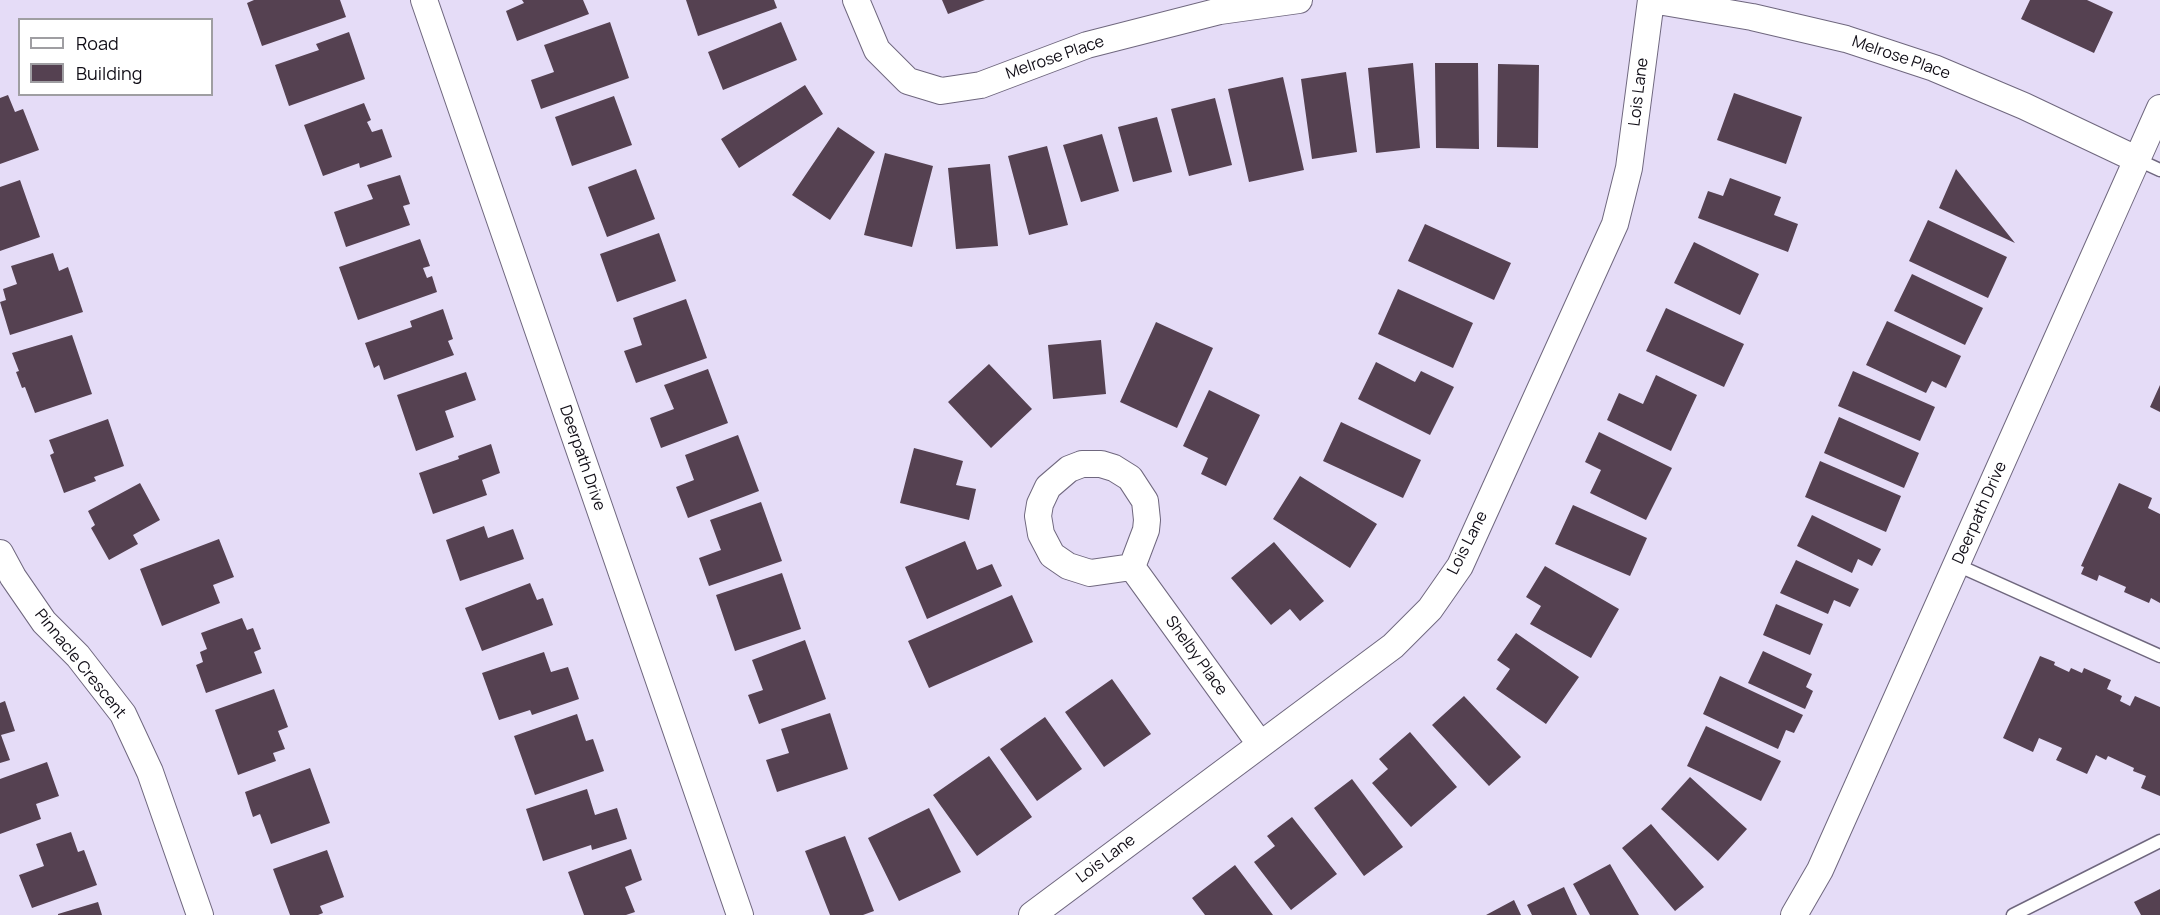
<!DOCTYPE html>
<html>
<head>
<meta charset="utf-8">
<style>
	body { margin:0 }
	#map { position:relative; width:2160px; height:915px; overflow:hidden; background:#e5dcf7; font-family:Manrope,sans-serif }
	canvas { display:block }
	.legend { position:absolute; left:18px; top:18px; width:195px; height:78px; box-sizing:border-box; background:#fff; border:2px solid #9f9ea2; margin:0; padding:8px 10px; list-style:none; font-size:18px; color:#100d16 }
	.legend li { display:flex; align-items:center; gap:12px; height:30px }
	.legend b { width:30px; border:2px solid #9f9ea2 }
</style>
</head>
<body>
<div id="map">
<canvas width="2160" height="915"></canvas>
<ul class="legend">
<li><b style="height:8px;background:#fff"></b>Road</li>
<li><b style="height:16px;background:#554151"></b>Building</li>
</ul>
</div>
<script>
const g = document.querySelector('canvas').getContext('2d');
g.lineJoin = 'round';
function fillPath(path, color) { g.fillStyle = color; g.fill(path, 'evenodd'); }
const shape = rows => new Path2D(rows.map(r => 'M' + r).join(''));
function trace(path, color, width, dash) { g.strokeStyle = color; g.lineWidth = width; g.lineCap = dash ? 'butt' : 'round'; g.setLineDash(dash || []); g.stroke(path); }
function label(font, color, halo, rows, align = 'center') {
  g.font = font + ' Manrope,sans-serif'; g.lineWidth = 6; g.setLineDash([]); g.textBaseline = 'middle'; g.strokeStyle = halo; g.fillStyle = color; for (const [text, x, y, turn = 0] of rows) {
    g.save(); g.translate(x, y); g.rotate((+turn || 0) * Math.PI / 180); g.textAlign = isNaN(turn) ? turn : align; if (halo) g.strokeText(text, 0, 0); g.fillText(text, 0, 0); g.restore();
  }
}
const building = shape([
	[254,0,340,0,346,17,262,46,247,3],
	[522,0,583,0,589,14,517,41,506,11,524,3],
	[686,0,774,0,777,8,698,36],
	[942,0,985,0,948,14],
	[2030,0,2087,0,2113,12,2094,53,2021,19],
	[610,22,629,78,541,109,531,80,554,72,544,45],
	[781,22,797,60,723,90,708,52],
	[349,32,365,79,289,106,275,65,319,50,316,44],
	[1413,63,1420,148,1376,153,1368,68],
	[1435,63,1478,63,1479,149,1436,148],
	[1498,64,1539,65,1538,148,1497,147],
	[1346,72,1357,152,1312,159,1301,79],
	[1283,77,1304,170,1249,182,1228,89],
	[805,85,823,114,739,168,721,139],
	[1734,93,1802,117,1786,164,1717,140],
	[8,95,15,112,23,109,39,150,0,164,0,98],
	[614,96,632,145,572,166,555,117],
	[1215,98,1232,165,1189,176,1171,109],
	[364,103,371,120,367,122,372,132,382,129,392,157,360,168,359,163,323,176,304,125],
	[1157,117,1172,172,1133,182,1118,127],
	[838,127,875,152,830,220,792,195],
	[1102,134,1119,191,1081,202,1063,145],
	[1047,146,1068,225,1029,235,1008,156],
	[885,153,933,166,912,247,864,235],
	[990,164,998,246,956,249,948,168],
	[636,169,655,219,607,237,588,187],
	[1956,169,2015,243,1939,208],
	[400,175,410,204,403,206,410,225,346,247,334,212,373,199,367,185],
	[1730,178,1781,197,1774,215,1798,224,1788,252,1698,218,1708,191,1723,196],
	[20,180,40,237,0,251,0,187],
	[1928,220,2007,257,1988,298,1909,261],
	[1425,224,1511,263,1494,300,1408,261],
	[659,233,676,281,617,302,600,254],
	[420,239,430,266,423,268,427,278,432,276,437,292,358,320,339,267],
	[1694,242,1759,274,1740,315,1674,283],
	[53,253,59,271,68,267,83,312,10,335,0,302,6,300,3,289,17,284,11,266],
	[1912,274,1983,308,1965,345,1894,311],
	[1398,289,1473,323,1453,368,1378,334],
	[686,299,707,358,636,383,624,351,642,345,633,318],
	[1666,308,1744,344,1724,387,1646,351],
	[443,309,453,339,448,341,454,355,384,380,379,365,374,368,365,343,412,327,410,321],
	[1887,321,1961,356,1946,388,1932,381,1926,393,1866,365],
	[1156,322,1213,348,1177,428,1120,402],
	[72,335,92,394,35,413,25,387,22,388,16,372,19,371,12,353],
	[1101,340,1106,394,1053,399,1048,345],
	[1376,362,1415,382,1421,371,1454,387,1430,435,1358,399],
	[989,364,1032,409,991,448,948,402],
	[708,369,728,423,661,448,650,418,674,409,664,385],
	[1853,371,1935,407,1920,441,1838,406],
	[466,372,476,400,445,411,454,437,416,451,397,395],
	[1656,375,1697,395,1671,451,1607,420,1619,393,1643,404],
	[2160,385,2160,412,2150,407],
	[1209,390,1260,415,1226,486,1201,474,1208,458,1183,446],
	[1839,417,1919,453,1904,488,1824,453],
	[108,419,124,466,94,477,96,481,64,493,50,455,54,453,49,440],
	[1341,422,1421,460,1403,498,1323,461],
	[1599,432,1672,468,1646,520,1590,493,1601,470,1585,462],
	[738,435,759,491,688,518,676,487,694,480,685,455],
	[491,444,500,473,482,480,487,495,433,514,419,473,459,459,458,456],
	[914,448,963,461,956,485,976,489,969,520,900,503],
	[1820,461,1901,496,1886,532,1805,497],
	[1300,476,1377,524,1350,568,1273,519],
	[140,483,160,520,133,535,138,544,109,560,91,528,95,525,88,511],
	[2119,483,2152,498,2148,508,2160,514,2160,603,2151,598,2149,603,2124,592,2126,587,2099,575,2097,581,2081,574,2084,567,2081,566],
	[761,502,782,561,709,586,699,558,721,550,710,520],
	[1573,505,1647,538,1630,576,1555,544],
	[1812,515,1881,549,1872,566,1858,559,1852,573,1797,546],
	[484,526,488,538,513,529,524,559,460,581,446,540],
	[219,539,234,577,213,585,220,603,162,626,140,569],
	[965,541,977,570,992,564,1002,586,927,619,905,567],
	[1274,542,1324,601,1300,621,1290,609,1271,625,1231,578],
	[1796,560,1859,589,1850,607,1834,600,1828,614,1780,593],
	[1545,566,1619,609,1591,658,1530,624,1541,606,1526,597],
	[782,573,801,629,735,651,716,595],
	[530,583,537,600,543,598,553,625,482,651,465,608],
	[1012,595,1033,642,929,688,908,641],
	[1776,604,1823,624,1810,655,1763,635],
	[242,618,247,630,253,628,261,649,254,652,262,673,206,693,196,665,203,662,200,652,207,649,201,633],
	[1516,633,1579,677,1546,724,1496,689,1510,669,1497,660],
	[805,640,826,699,759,724,748,695,763,690,752,660],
	[1763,651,1812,674,1806,687,1813,691,1805,709,1748,683],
	[544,652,551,672,568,667,579,699,532,715,530,710,499,720,482,673],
	[2040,656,2055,662,2054,665,2069,672,2071,668,2082,673,2084,668,2111,680,2107,689,2122,696,2120,701,2130,706,2135,696,2160,707,2160,796,2141,788,2146,776,2133,771,2134,768,2108,756,2106,760,2096,755,2087,774,2056,760,2062,748,2039,738,2033,752,2003,738],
	[1720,676,1803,715,1794,733,1786,730,1778,749,1703,714],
	[1112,679,1151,734,1104,767,1065,712],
	[274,689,288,727,278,731,285,749,273,753,276,761,238,775,215,710],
	[1464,696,1521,757,1489,786,1432,725],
	[5,701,15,731,1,735,10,760,0,763,0,703],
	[830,713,848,769,777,792,766,760,789,753,781,729],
	[577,714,586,741,593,739,604,771,535,795,514,736],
	[1045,717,1082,769,1037,801,1000,749],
	[1706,726,1781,761,1761,801,1687,766],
	[1410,732,1457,787,1411,827,1372,783,1388,769,1379,759],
	[989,756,1032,817,977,856,933,795],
	[47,762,59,796,36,804,41,819,0,834,0,779],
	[310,768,330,823,271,844,260,814,253,817,245,792],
	[1690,777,1747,829,1718,861,1661,809],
	[1352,779,1403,847,1364,876,1314,808],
	[587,789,595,815,617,808,627,839,592,850,591,845,543,861,526,809],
	[929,808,961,872,899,901,868,838],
	[1292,817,1337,874,1291,910,1254,862,1275,846,1267,836],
	[1651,824,1704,887,1675,911,1622,848],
	[71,832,78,852,84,850,97,885,32,908,19,875,44,866,36,844],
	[845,836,874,911,863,915,830,915,805,851],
	[631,849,642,880,625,887,635,912,626,915,584,915,568,872],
	[327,850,344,897,320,906,323,913,318,915,290,915,273,869],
	[1610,864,1639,915,1590,915,1573,884],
	[1235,865,1273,915,1205,915,1192,898],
	[1564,887,1577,915,1532,915,1527,905],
	[2160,889,2160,915,2141,915,2134,902],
	[1514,900,1521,915,1486,915],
	[98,902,102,915,58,915,58,914]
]);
const service = shape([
	[2136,159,2160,170],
	[1957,565,2160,656],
	[2013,915,2160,841]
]);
const minor = shape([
	[424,0,740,915],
	[856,0,877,50,908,81,941,91,981,85,1087,45,1220,11,1299,0],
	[1652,0,1752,17,1846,39,1934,68,2024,106,2136,159],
	[1082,464,1101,464,1114,468,1130,478,1145,501,1147,520,1146,530,1132,567,1090,573,1068,566,1052,555,1041,534,1038,516,1040,504,1048,487,1069,469,1082,464],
	[0,553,13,577,44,622,78,656,123,714,150,772,200,915],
	[1132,567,1260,744],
	[1032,915,1393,646,1430,609,1460,566,1615,224,1629,168,1651,0],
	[1794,915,1820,870,2160,108]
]);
const streetNames = [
	["Melrose Place",1055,58,-19],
	["Melrose Place",1901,58,19],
	["Lois Lane",1639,92,-83],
	["Deerpath Drive",582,458,71],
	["Deerpath Drive",1980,513,-66],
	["Lois Lane",1468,543,-63],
	["Shelby Place",1196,656,54],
	["Pinnacle Crescent",80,664,51],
	["Lois Lane",1106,859,-37]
];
fillPath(building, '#554151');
trace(service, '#6f677e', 15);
trace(minor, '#6f677e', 28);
trace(service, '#fff', 12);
trace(minor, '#fff', 26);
label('16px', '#100d16', '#fff', streetNames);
</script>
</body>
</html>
